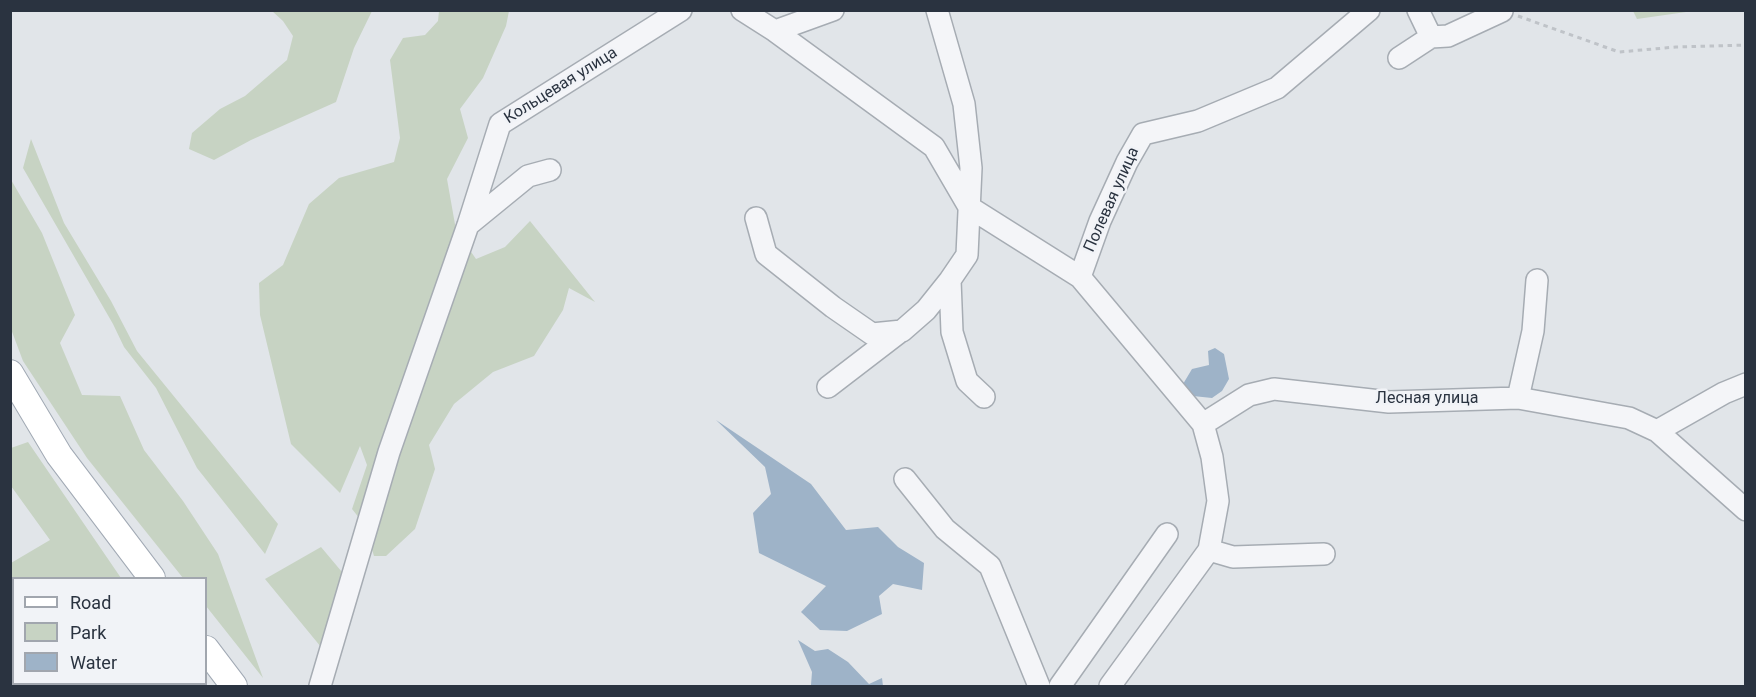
<!DOCTYPE html>
<html>
<head>
<meta charset="utf-8">
<style>
	body { margin:0 }
	#map { position:relative; width:1756px; height:697px; overflow:hidden; background:#e1e5e9; font-family:Roboto,sans-serif }
	canvas { display:block }
	.frame { position:absolute; inset:0; border:12px solid #2a3340; pointer-events:none }
	.legend { position:absolute; left:12px; top:577px; width:195px; height:108px; box-sizing:border-box; background:#f1f3f7; border:2px solid #a1a6ae; margin:0; padding:8px 10px; list-style:none; font-size:18px; color:#2a3340 }
	.legend li { display:flex; align-items:center; gap:12px; height:30px }
	.legend b { width:30px; border:2px solid #a1a6ae }
</style>
</head>
<body>
<div id="map">
<canvas width="1756" height="697"></canvas>
<div class="frame"></div>
<ul class="legend">
<li><b style="height:8px;background:#fff"></b>Road</li>
<li><b style="height:16px;background:#c7d3c3"></b>Park</li>
<li><b style="height:16px;background:#9eb3c8"></b>Water</li>
</ul>
</div>
<script>
const g = document.querySelector('canvas').getContext('2d');
g.lineJoin = 'round';
function fillPath(path, color) { g.fillStyle = color; g.fill(path, 'evenodd'); }
const shape = rows => new Path2D(rows.map(r => 'M' + r).join(''));
function trace(path, color, width, dash) { g.strokeStyle = color; g.lineWidth = width; g.lineCap = dash ? 'butt' : 'round'; g.setLineDash(dash || []); g.stroke(path); }
function label(font, color, halo, rows, align = 'center') {
  g.font = font + ' Roboto,sans-serif'; g.lineWidth = 5; g.setLineDash([]); g.textBaseline = 'middle'; g.strokeStyle = halo; g.fillStyle = color; for (const [text, x, y, turn = 0] of rows) {
    g.save(); g.translate(x, y); g.rotate((+turn || 0) * Math.PI / 180); g.textAlign = isNaN(turn) ? turn : align; if (halo) g.strokeText(text, 0, 0); g.fillText(text, 0, 0); g.restore();
  }
}
const green = shape([
	[272,11,372,11,354,48,336,102,251,140,214,160,189,149,192,133,220,109,245,96,287,60,293,36,283,21],
	[439,11,509,11,506,26,483,78,460,109,468,138,447,179,456,230,476,259,505,247,530,221,595,302,569,288,563,310,534,356,493,372,454,404,429,445,435,469,415,529,386,556,374,556,364,524,352,509,367,465,360,446,340,493,291,444,260,315,259,283,283,265,309,204,339,178,394,162,400,138,390,60,403,38,425,35,438,21],
	[1633,11,1693,11,1637,19],
	[31,139,64,223,111,301,137,351,278,524,265,554,197,468,156,388,124,347,113,324,23,168],
	[10,178,42,233,75,315,60,343,82,395,120,396,144,450,183,501,218,554,263,678,206,606,206,578,183,578,87,458,23,361,11,329],
	[28,442,121,578,14,578,13,645,10,642,11,563,50,540,11,486,11,448],
	[321,547,347,578,321,647,265,579]
]);
const water = shape([
	[1215,348,1224,354,1229,379,1222,391,1212,398,1193,396,1183,384,1192,369,1209,365,1208,351],
	[716,420,811,484,846,530,878,527,898,547,924,563,922,590,893,584,879,596,882,614,847,631,820,630,801,612,826,586,759,553,753,513,771,494,765,467],
	[798,640,815,651,828,649,848,662,869,684,882,678,883,686,810,686,811,685,812,672]
]);
const path = shape([
	[1518,16,1619,52,1676,47,1746,45]
]);
const minor = shape([
	[742,10,775,31,833,10],
	[937,10,964,104,971,168,967,255,950,280,952,332,967,381,984,397],
	[1418,10,1431,37],
	[775,31,934,147,969,207,1080,277,1203,424,1212,457,1218,501,1209,550,1110,686],
	[1399,58,1431,37,1448,36,1502,11],
	[756,218,766,254,833,307,872,334,902,331,926,310,950,280],
	[468,225,528,176,550,170],
	[1080,277,1100,221,1127,162,1143,134,1198,121,1277,88,1369,10],
	[828,387,901,331],
	[1518,398,1533,331,1537,280],
	[1203,424,1249,395,1274,389,1389,402,1518,398,1629,418,1657,431,1746,510],
	[1657,431,1724,393,1746,384],
	[905,479,945,529,990,566,1039,686],
	[1209,550,1233,557,1324,554],
	[320,686,389,452,468,225,500,124,681,10],
	[1060,686,1167,534]
]);
const major = shape([
	[10,373,59,455,152,578],
	[206,649,234,686]
]);
const streetNames = [
	["Кольцевая улица",561,86,-32],
	["Полевая улица",1112,200,-66],
	["Лесная улица",1427,399]
];
fillPath(green, '#c7d3c3');
fillPath(water, '#9eb3c8');
trace(minor, '#a6acb3', 24);
trace(major, '#a1a9b4', 28);
trace(path, '#bfc3c8', 3, [4.5, 4.5]);
trace(minor, '#f4f5f8', 21);
trace(major, '#fff', 26);
label('16px', '#2a3340', '#f1f3f7', streetNames);
</script>
</body>
</html>
